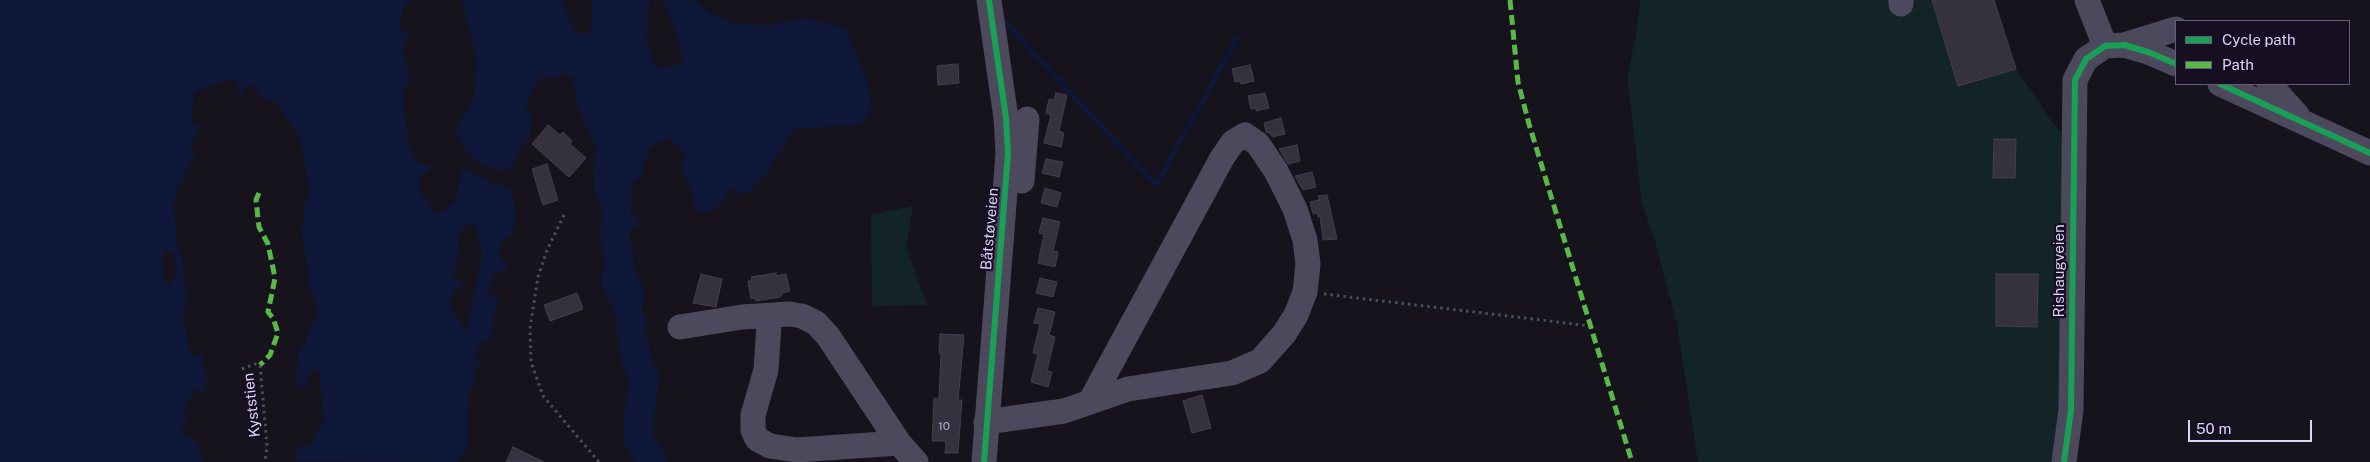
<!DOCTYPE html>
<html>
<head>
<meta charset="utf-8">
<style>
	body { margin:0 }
	#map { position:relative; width:2370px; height:462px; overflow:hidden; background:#16131d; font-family:"Public Sans",sans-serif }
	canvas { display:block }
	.legend { position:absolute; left:2175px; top:20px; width:175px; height:65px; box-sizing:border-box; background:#150f21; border:1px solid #655d78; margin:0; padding:6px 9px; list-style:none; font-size:15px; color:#ded3fb }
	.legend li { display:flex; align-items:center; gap:10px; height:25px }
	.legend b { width:25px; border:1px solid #655d78 }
	.scale { position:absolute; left:2188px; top:420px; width:124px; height:22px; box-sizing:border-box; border:2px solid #ded3fb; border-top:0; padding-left:6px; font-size:15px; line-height:18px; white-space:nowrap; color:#ded3fb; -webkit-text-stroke:4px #150f21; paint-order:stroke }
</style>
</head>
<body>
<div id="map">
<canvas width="2370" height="462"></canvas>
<ul class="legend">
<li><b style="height:6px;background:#1a9f57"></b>Cycle path</li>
<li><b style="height:6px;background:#58b947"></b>Path</li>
</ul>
<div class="scale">50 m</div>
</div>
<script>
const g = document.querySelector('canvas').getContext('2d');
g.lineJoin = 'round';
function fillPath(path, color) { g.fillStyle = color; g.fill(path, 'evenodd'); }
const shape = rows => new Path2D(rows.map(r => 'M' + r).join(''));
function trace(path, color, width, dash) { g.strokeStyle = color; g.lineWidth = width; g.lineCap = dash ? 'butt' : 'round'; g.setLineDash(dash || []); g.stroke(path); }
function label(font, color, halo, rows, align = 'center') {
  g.font = font + ' "Public Sans",sans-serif'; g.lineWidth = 4.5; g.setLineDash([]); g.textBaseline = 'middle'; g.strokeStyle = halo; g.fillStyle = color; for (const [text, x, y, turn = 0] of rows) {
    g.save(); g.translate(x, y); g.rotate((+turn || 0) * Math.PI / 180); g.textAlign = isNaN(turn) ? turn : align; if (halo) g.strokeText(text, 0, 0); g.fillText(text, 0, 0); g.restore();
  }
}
const green = shape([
	[1640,0,1932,0,1958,86,2016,69,2055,126,2073,142,2064,462,1698,462,1677,324,1655,241,1642,203,1627,77,1636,35],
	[913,206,906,247,927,305,872,306,871,215]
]);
const water = shape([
	[0,0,411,0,404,5,400,19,400,28,408,35,403,52,408,67,410,84,407,86,404,83,404,107,409,145,413,148,413,155,418,163,430,165,429,173,422,174,419,183,422,199,427,199,432,211,443,213,456,199,462,168,466,169,490,182,511,189,516,217,511,236,501,243,499,257,502,262,508,262,508,266,506,270,496,272,488,289,488,294,497,297,498,303,493,315,492,338,482,341,475,355,481,365,475,367,475,383,469,390,468,447,457,462,296,461,296,452,301,446,308,447,311,443,324,420,319,370,311,370,307,386,298,388,296,382,299,349,306,342,307,332,317,316,316,301,310,291,307,280,308,272,301,228,304,219,303,208,308,197,309,188,303,152,298,134,276,102,263,99,254,87,249,85,239,96,237,82,231,80,208,86,195,92,191,117,194,127,201,125,191,144,191,149,196,155,188,165,183,180,177,189,174,205,176,240,181,254,187,297,183,317,190,353,193,357,203,354,203,365,207,368,204,374,206,376,212,375,204,385,207,392,204,394,196,388,184,410,186,415,186,423,181,424,181,430,198,444,204,462,0,462],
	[472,222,475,226,482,255,466,334,463,324,459,321,450,304,454,289,463,287,463,282,452,277,460,251,458,249,458,236,463,228],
	[166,251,170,251,174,255,178,273,169,286,166,284,161,261],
	[462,0,562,0,573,29,582,35,590,31,593,25,592,0,650,0,646,37,654,65,661,69,684,63,668,10,661,0,696,0,711,14,739,24,775,25,780,22,805,18,846,28,869,86,871,110,862,124,795,129,765,176,757,181,751,191,740,194,729,188,725,198,713,210,700,213,695,212,691,188,681,168,684,158,682,151,671,140,661,140,650,149,646,157,641,178,637,178,632,186,631,216,637,217,639,221,636,228,631,228,629,239,632,243,635,272,645,292,641,313,646,314,647,320,644,338,638,344,624,345,614,331,617,319,613,315,612,303,605,295,601,279,605,264,599,230,602,224,602,204,595,196,593,169,596,147,575,103,577,90,573,85,573,78,564,73,553,80,545,76,539,79,526,105,527,111,531,110,532,117,529,139,523,144,511,168,504,171,496,169,482,165,473,159,457,137,456,128,474,98,476,58]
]);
const stream = shape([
	[1001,18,1156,185,1238,37]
]);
const river = shape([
	[634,345,636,359,644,377,639,417,639,441,653,462]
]);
const building = shape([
	[1932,0,1994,0,2016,69,1958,86,1932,0],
	[958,64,959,83,938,85,937,66,958,64],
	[1250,65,1254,81,1241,84,1240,81,1235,82,1232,69,1250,65],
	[1056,93,1067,95,1059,131,1064,133,1061,147,1044,143,1051,115,1046,113,1049,99,1054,100,1056,93],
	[1265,93,1269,108,1256,111,1256,108,1251,109,1248,96,1265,93],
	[1281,118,1285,134,1272,137,1271,134,1266,132,1264,123,1281,118],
	[548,125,560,135,563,132,572,141,570,144,586,158,569,177,532,144,548,125],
	[1994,139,2016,139,2015,178,1993,178,1994,139],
	[1297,145,1300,161,1288,164,1279,149,1297,145],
	[1046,159,1063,162,1059,177,1042,173,1046,159],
	[547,164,558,200,543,205,532,169,547,164],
	[1312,172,1316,187,1303,190,1295,176,1312,172],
	[1045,188,1061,193,1057,207,1041,203,1045,188],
	[1327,195,1337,239,1323,240,1320,216,1318,217,1318,213,1313,214,1310,202,1319,200,1318,196,1327,195],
	[1043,218,1060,222,1053,251,1058,252,1055,267,1038,263,1044,234,1039,233,1043,218],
	[776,273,776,276,786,274,790,291,783,293,780,297,756,301,755,298,751,299,748,281,752,281,751,277,776,273],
	[701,274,722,279,716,307,693,303,701,274],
	[1996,274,2038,274,2037,327,1996,326,1996,274],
	[1040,278,1057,282,1053,297,1036,293,1040,278],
	[577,293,583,309,550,321,544,305,577,293],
	[1038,308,1055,312,1049,335,1055,337,1047,371,1052,372,1048,387,1031,382,1038,354,1033,353,1040,324,1034,323,1038,308],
	[940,334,964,335,958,400,962,400,958,453,945,453,946,441,932,441,934,398,939,399,941,353,939,353,940,334],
	[1202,395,1211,428,1192,433,1183,401,1202,395],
	[513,447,544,462,506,462,513,447]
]);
const path = shape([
	[564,215,547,250,538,277,530,328,531,362,543,396,599,462],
	[1324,294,1591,326],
	[242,369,255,364,260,365,267,446,265,462]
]);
const minor = shape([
	[2087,0,2105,46],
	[1901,4,1901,0],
	[2124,45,2176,29],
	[2220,84,2370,153],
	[2269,84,2297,115],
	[1022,181,1027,119],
	[680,327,742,317,774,315],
	[986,422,1064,411,1128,389,1232,373,1260,361,1284,334,1296,315,1305,292,1308,264,1305,240,1295,209,1276,171,1258,144,1245,135,1233,142,1222,158,1090,402],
	[899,443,797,450,770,446,757,439,753,430,753,415,766,370,769,324,774,315,789,314,802,316,816,323,828,336,899,443,916,462],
	[984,462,1008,153,1006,118,989,0],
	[2064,462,2071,410,2075,80,2086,59,2105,46,2124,45,2148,52,2176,64]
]);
const quiet = shape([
	[1510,0,1518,82,1529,124,1632,462],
	[259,193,256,200,259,227,268,244,275,278,268,312,273,318,278,333,270,355,260,365]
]);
const cycleway = shape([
	[2220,84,2370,153],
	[984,462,1008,153,1006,118,989,0],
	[2064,462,2071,410,2075,80,2086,59,2105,46,2124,45,2148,52,2176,64]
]);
const numberNames = [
	["10",944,426]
];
const streetNames = [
	["Båtstøveien",990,229,-85],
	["Rishaugveien",2059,271,-90],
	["Kyststien",252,405,-96]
];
fillPath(green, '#132428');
fillPath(water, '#0f1738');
trace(stream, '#0f1738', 5);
trace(river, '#0f1738', 30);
fillPath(building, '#36313f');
trace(building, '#443e50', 1);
trace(path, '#484f5d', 3, [2.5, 4]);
trace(minor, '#4c495d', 25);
trace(quiet, '#58b947', 5, [10, 5]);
trace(cycleway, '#1a9f57', 6);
label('12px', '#b4aacc', null, numberNames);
label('15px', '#ded3fb', '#150f21', streetNames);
</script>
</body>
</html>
